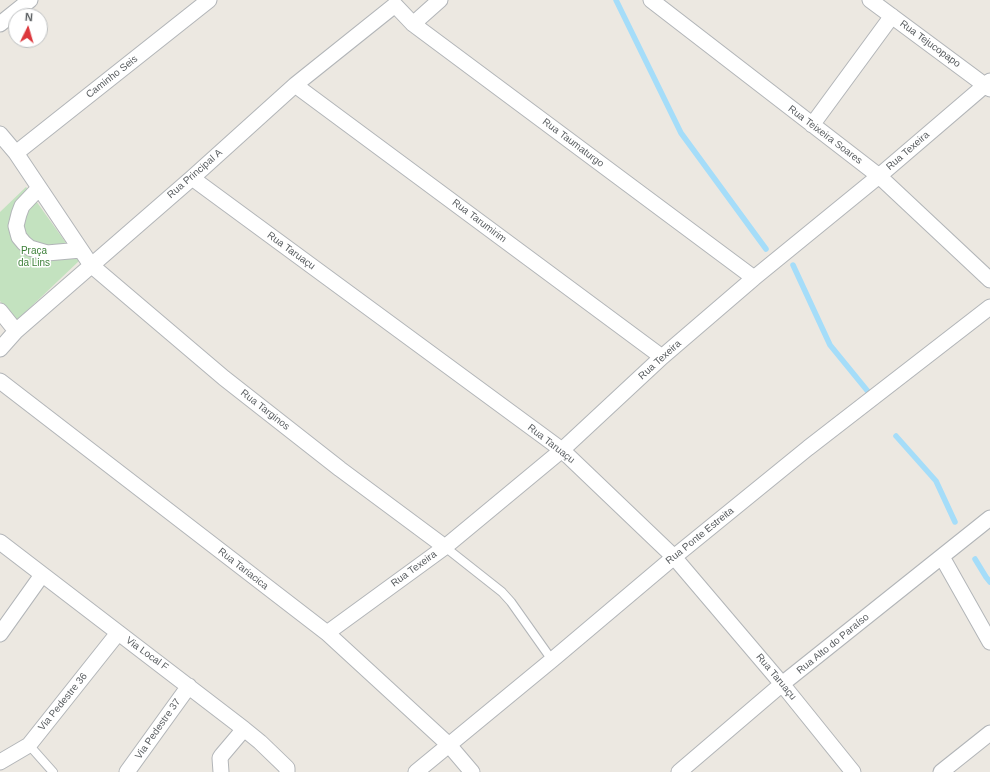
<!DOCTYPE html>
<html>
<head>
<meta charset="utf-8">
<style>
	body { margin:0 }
	#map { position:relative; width:990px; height:772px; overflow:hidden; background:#ece8e1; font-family:Helvetica,sans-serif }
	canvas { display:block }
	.north { position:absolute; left:8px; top:8px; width:40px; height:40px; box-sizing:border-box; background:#fff; border:1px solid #bdbfc0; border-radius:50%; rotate:5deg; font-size:11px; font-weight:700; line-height:16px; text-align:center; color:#5a5e61 }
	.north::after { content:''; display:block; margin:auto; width:14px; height:18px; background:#dc373c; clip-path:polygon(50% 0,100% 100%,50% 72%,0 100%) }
</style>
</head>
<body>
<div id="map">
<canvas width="990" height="772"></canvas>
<div class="north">N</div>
</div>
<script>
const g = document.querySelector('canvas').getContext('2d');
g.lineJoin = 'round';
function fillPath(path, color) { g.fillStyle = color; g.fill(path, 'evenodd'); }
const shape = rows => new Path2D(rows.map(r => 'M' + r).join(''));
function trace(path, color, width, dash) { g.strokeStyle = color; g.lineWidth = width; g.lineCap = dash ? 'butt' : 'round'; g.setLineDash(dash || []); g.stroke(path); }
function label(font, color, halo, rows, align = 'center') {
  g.font = font + ' Helvetica,sans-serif'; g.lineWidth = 3; g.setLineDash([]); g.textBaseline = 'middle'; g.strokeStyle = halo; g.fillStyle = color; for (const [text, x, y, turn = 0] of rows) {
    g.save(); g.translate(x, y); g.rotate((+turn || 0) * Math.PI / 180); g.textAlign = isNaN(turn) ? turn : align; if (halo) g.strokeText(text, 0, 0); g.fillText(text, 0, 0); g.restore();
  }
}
const green = shape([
	[26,187,79,261,16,321,0,301,0,212]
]);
const stream = shape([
	[616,0,681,133,766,249],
	[793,265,830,345,870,394],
	[896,436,936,481,955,522],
	[975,559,986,577,990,582]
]);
const service = shape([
	[445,547,502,592,511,602,552,660],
	[29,745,53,772]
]);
const minor = shape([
	[651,0,879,176,990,280],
	[870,0,990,89],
	[395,5,413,24,754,278],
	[0,24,30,0],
	[413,24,440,0],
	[295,85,662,357],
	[812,125,892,16],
	[0,134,16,153,91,265,224,378,340,469,445,547],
	[16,153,209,0],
	[192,178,562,450,674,557,782,684,853,772],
	[39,188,22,206,19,214,16,226,19,237,24,243,30,248,47,253,81,250],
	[0,311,16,331],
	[0,349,16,331,192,178,295,85,395,5],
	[0,381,327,633,449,745,472,772],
	[0,542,244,729,260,742,287,768,287,772],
	[942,557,990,642],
	[327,633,445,547,562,450,662,357,754,278,879,176,990,81],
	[0,634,42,575],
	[0,762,29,745,118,633],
	[127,772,189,686],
	[221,772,220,758,222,755,244,729],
	[416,772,552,660,674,557,808,448,990,307],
	[679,772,782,684,990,518],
	[941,772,990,733]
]);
const streetNames = [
	["Rua Tejucopapo",930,44,36],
	["Caminho Seis",112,77,-38],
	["Rua Teixeira Soares",825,135,37],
	["Rua Taumaturgo",573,143,37],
	["Rua Texeira",908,151,-41],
	["Rua Principal A",195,174,-41],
	["Rua Tarumirim",479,221,37],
	["Rua Taruaçu",291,251,36],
	["Rua Texeira",660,360,-42],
	["Rua Targinos",265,410,38],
	["Rua Taruaçu",551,444,38],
	["Rua Ponte Estreita",700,536,-39],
	["Rua Tariacica",243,569,38],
	["Rua Texeira",414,569,-36],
	["Rua Alto do Paraíso",833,644,-39],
	["Via Local F",147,654,36],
	["Rua Taruaçu",776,677,50],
	["Via Pedestre 36",63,702,-51],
	["Via Pedestre 37",158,729,-55]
];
const parkNames = [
	["Praça",34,251],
	["da Lins",34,263]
];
fillPath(green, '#c3e2bf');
trace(stream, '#a5ddf9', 5.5);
trace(service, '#b2b5b8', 10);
trace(minor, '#b2b5b8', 17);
trace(service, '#fff', 8);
trace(minor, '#fff', 15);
label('10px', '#5a5e61', '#fff', streetNames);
label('10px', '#3e803a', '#fff', parkNames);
</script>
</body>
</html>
